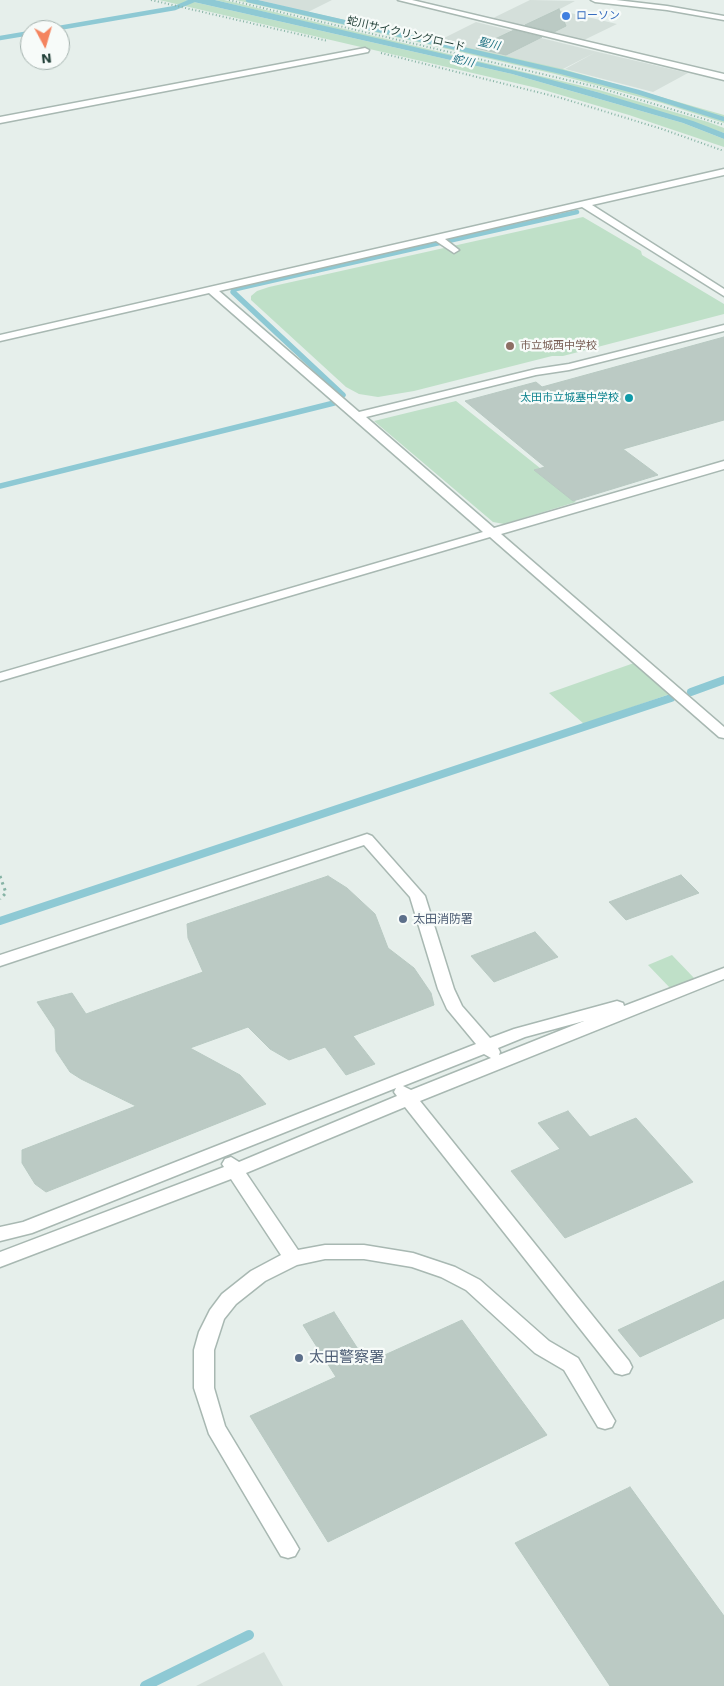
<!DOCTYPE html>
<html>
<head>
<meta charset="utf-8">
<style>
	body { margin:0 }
	#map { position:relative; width:724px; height:1686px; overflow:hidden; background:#e6efeb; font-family:"Work Sans",sans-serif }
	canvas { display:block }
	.north { position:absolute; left:20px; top:20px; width:50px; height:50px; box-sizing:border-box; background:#f7fbf9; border:1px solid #a3b1ad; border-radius:50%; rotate:174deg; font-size:14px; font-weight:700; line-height:20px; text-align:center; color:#24423a }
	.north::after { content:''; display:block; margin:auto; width:18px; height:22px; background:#f4845f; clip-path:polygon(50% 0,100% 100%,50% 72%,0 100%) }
</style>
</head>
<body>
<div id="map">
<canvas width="724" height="1686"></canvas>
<div class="north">N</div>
</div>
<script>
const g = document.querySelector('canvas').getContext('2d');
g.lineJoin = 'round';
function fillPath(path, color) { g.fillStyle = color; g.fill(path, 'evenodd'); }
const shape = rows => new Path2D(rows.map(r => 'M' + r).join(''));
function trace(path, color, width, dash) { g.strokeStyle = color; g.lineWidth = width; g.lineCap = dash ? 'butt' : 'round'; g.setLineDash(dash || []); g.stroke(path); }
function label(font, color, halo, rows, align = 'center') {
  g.font = font + ' "Work Sans","Noto Sans JP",sans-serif'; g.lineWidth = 4.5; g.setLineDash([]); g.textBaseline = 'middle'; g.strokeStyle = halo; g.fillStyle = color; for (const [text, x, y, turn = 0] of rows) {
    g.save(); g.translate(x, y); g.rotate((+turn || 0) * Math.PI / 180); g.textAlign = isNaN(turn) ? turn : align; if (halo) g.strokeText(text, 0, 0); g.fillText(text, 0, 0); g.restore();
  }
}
const built = shape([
	[258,0,332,0,308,12],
	[530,0,575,1,558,10,617,24,582,41,491,19],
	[476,22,598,52,688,73,653,92,565,69,596,52,561,70,438,41],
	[264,1652,283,1686,196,1686]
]);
const green = shape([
	[159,0,185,0,512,74,683,123,724,139,724,147,629,115,537,88],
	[215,0,224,0,599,90,708,122,724,128,724,133,597,92],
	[236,0,256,0,563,69,724,115,724,123,662,103,555,74],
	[583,217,641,251,642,255,724,304,724,314,563,356,552,356,414,391,378,397,359,394,346,387,251,300,251,296,257,291,269,287],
	[456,401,540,468,535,470,576,502,504,524,493,522,374,421],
	[634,663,670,694,584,724,549,693],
	[672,955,695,979,671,989,648,965]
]);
const water = shape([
	[185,0,215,0,533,75,597,92,693,121,724,133,724,139,683,123,512,74]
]);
const streamFar3 = shape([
	[248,0,562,72,638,92,724,119],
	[47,30,175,8,194,0],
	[0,38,30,33],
	[311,272,577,212]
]);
const streamFar2 = shape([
	[317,270,234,289,233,292,343,395],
	[0,486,334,403]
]);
const streamFar1 = shape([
	[691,692,724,680],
	[0,921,671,698]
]);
const stream = shape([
	[145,1686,249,1635]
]);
const building = shape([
	[559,9,566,26,554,32,525,25,559,9],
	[514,30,542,37,506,55,476,48,514,30],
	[724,337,724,420,623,449,658,475,573,501,534,470,545,467,465,401,536,382,542,387,724,337],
	[681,875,699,893,626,920,609,902,681,875],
	[328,876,347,888,375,914,388,948,414,968,431,993,434,1005,353,1036,375,1064,346,1075,325,1047,289,1060,270,1049,248,1027,190,1048,240,1075,266,1104,46,1192,35,1184,22,1163,22,1150,136,1106,81,1079,70,1072,56,1051,55,1029,37,1002,72,993,86,1014,203,972,188,938,187,924,328,876],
	[535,932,558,957,494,982,471,956,535,932],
	[568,1111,590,1137,636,1118,693,1182,565,1238,511,1171,560,1149,538,1123,568,1111],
	[724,1281,724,1318,640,1357,618,1330,724,1281],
	[334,1312,367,1363,462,1320,547,1435,328,1542,250,1416,336,1377,303,1325,334,1312],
	[630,1487,724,1616,724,1686,610,1686,515,1543,630,1487]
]);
const pathFar1 = shape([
	[151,0,328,41],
	[229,0,597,87,724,125],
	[381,53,561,98,662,129,724,151]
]);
const path = shape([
	[0,876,6,893,0,899]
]);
const minor = shape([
	[398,0,412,0,724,74,724,80,398,0],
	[591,0,616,0,667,6,724,16,724,20,667,10,595,2,591,0],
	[365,48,369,50,368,52,0,123,0,117,365,48],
	[724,169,724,175,592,205,724,289,724,296,582,207,445,239,459,250,454,253,436,241,219,291,359,412,536,369,569,364,724,325,724,331,569,370,536,375,366,417,494,528,724,461,724,469,501,534,724,727,724,738,719,737,490,537,0,681,0,673,483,532,209,293,0,341,0,335,724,169],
	[367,834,372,836,425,896,454,989,462,1006,490,1038,514,1029,617,1001,623,1003,624,1006,724,968,724,979,420,1101,629,1361,632,1367,629,1373,622,1375,615,1373,405,1107,246,1173,298,1250,325,1245,364,1245,413,1253,455,1267,480,1280,549,1341,578,1358,615,1421,612,1427,605,1429,598,1427,564,1370,535,1353,466,1290,441,1277,412,1267,364,1259,325,1259,297,1265,265,1281,236,1304,224,1319,214,1350,214,1388,225,1426,295,1542,299,1549,295,1556,288,1558,281,1556,209,1434,194,1388,194,1350,199,1332,210,1310,222,1294,251,1271,281,1255,231,1179,0,1267,0,1252,224,1167,222,1164,225,1159,231,1157,239,1162,397,1096,394,1092,396,1088,32,1233,0,1241,0,1227,23,1222,476,1044,447,1009,438,989,410,897,364,845,0,966,0,955,367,834],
	[584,1021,499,1055,500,1052,498,1048,525,1037,584,1021],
	[484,1054,491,1058,411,1090,403,1086,484,1054]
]);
const markers = [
	[566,16,5,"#3f7fe0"],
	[510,346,5,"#8d6e63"],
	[629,398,5,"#0f9aa8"],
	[403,919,5,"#5c6f8a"],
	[299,1358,5,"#5c6f8a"]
];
const farShopnames = [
	["ローソン",576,16]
];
const farStreetnames = [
	["蛇川サイクリングロード",406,34,13]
];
const farWaternames = [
	["聖川",489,44,13],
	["蛇川",463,61,13]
];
const farEducationnames = [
	["市立城西中学校",520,346]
];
const farCulturenames = [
	["太田市立城塞中学校",619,398]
];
const serviceNames = [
	["太田消防署",413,919]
];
const nearServicenames = [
	["太田警察署",309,1358]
];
fillPath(built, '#d4dfda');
fillPath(green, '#bfe0c8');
fillPath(water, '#8ec9d4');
trace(streamFar3, '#8ec9d4', 4.5);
trace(streamFar2, '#8ec9d4', 5.5);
trace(streamFar1, '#8ec9d4', 8);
trace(stream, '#8ec9d4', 10);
fillPath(building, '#bbcac4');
trace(building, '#b8c9c2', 1);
trace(minor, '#a8b8b2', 3);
trace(pathFar1, '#86b3a5', 2, [1, 2.5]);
trace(path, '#86b3a5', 3, [2.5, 4]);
fillPath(minor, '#fff');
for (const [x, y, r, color] of markers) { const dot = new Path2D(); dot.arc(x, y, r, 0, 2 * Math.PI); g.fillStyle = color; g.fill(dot); trace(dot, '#f7fbf9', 2); }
label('11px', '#366cbe', '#f7fbf9', farShopnames, 'left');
label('11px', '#24423a', '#f7fbf9', farStreetnames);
label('italic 11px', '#1c6f80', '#f7fbf9', farWaternames);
label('11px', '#785e54', '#f7fbf9', farEducationnames, 'left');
label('11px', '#0d838f', '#f7fbf9', farCulturenames, 'right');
label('12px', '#4e5e75', '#f7fbf9', serviceNames, 'left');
label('15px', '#4e5e75', '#f7fbf9', nearServicenames, 'left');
</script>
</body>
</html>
